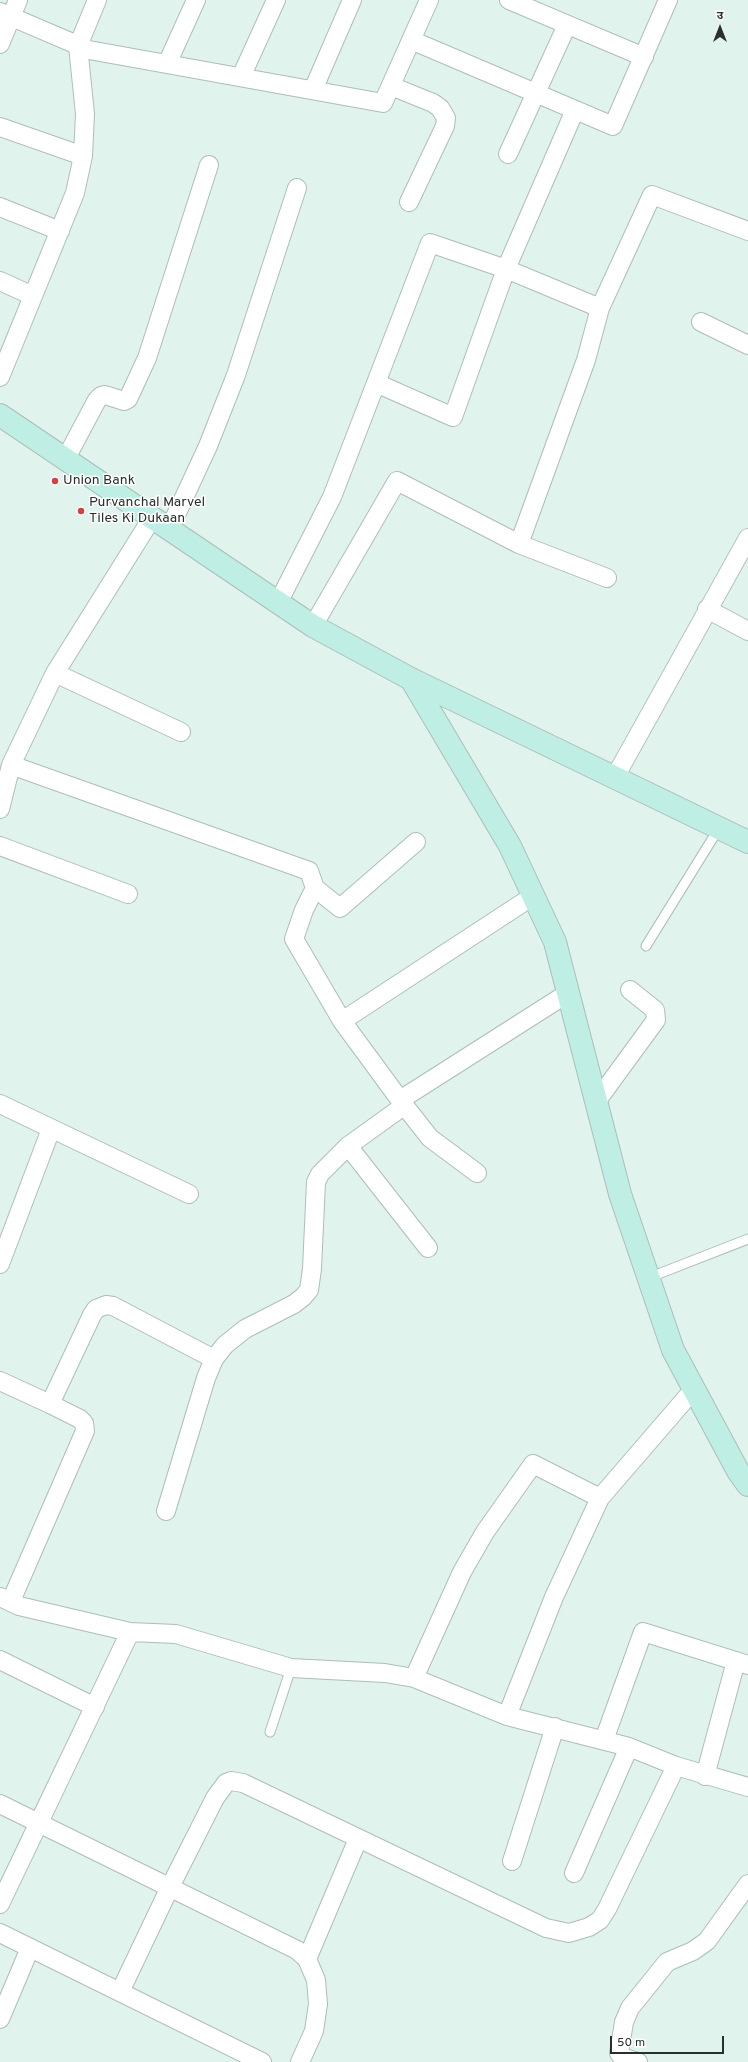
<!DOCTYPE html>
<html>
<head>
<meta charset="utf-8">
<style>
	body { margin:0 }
	#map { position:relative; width:748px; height:2062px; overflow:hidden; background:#e1f3ed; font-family:Overpass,"Noto Sans Devanagari",sans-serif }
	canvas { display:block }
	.north { position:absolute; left:700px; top:8px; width:40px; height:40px; -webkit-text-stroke:3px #fff; paint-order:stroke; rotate:0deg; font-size:11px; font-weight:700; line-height:16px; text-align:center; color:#282f2d }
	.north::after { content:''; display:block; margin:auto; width:14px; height:18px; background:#282f2d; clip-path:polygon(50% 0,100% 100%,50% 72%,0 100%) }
	.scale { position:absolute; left:610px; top:2036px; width:114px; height:18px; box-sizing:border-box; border:2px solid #282f2d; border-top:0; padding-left:5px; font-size:12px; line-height:14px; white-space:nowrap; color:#282f2d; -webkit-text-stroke:3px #fff; paint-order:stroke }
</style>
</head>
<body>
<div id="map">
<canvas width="748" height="2062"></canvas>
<div class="north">उ</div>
<div class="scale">50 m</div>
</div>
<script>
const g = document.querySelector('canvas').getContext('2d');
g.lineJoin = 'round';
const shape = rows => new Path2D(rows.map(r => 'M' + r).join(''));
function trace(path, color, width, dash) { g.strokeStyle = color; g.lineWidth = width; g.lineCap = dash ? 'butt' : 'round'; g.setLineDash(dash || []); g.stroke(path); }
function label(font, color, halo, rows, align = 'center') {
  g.font = font + ' Overpass,sans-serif'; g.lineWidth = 3; g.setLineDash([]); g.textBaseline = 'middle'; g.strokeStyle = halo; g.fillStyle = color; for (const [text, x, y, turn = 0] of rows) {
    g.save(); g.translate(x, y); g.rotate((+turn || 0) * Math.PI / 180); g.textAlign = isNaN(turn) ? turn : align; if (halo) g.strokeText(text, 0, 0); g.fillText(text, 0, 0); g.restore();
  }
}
const lane = shape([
	[646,946,719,828],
	[648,1278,748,1239],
	[270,1732,291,1668]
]);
const street = shape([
	[509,0,644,57],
	[0,12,89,50,383,103,429,0],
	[411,40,613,126,668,0],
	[0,44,18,0],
	[167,64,196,0],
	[241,77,276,0],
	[391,86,433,103,440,108,446,118,445,126,409,202],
	[313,90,352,0],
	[0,127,83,156],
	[508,154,567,25],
	[0,207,60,231],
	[0,281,33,296],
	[701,322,748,345],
	[0,377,75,193,83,156,85,114,78,46,97,0],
	[376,383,453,417,506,269,575,110],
	[65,460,97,400,101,396,105,395,124,401,128,399,147,358,209,165],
	[152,518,55,673,11,765,309,871,315,888,304,910,294,939,342,1021,400,1100,568,993],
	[169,530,208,446,236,375,297,188],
	[519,544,607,578],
	[278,603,332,497,430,243,506,269,600,308],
	[707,609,748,631],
	[313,626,397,481,519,544,586,360,600,308,652,195,748,231],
	[55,673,181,732],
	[615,777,748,538],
	[0,809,11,765],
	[0,846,128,894],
	[315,888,340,908,416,842],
	[342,1021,533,896],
	[400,1100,430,1138,477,1173],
	[596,1102,656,1020,655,1010,630,990],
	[0,1104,189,1194],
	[348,1146,428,1248],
	[0,1264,51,1129],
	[0,1381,50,1404,92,1315,96,1309,106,1305,113,1306,214,1359],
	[600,1498,694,1389],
	[166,1511,206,1378,214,1359,225,1345,245,1329,294,1304,303,1297,309,1290,312,1269,316,1182,320,1174,348,1146,405,1105],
	[0,1597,19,1606,130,1632,176,1634,291,1668,385,1673,414,1678,507,1716,629,1747,676,1766,748,1787],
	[11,1601,85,1431,84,1423,80,1419,50,1404],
	[0,1660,95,1707],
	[414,1678,462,1572,485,1532,533,1464,600,1498,554,1597,507,1716],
	[604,1740,643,1632,748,1665],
	[705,1776,736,1661],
	[0,1804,297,1950,307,1959,316,1980,318,2004,314,2031,300,2062],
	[512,1861,555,1727],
	[574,1873,629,1747],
	[0,1904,130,1632],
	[0,1933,262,2062],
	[307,1959,358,1839],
	[120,1992,170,1887,215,1798,226,1783,231,1781,243,1783,546,1928,569,1933,589,1927,600,1920,607,1909,676,1766],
	[0,2019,30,1948],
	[638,2062,622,2057,619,2053,624,2022,630,2008,667,1962,693,1951,707,1941,748,1884]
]);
const secondary = shape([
	[0,415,313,626,411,679,748,842],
	[411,679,510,846,555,942,620,1194,673,1350,738,1471,748,1485]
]);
const markers = [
	[55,481,4,"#d14244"],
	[81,511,4,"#d14244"]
];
const poiNames = [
	["Union Bank",63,481],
	["Purvanchal Marvel",89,503],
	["Tiles Ki Dukaan",89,519]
];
trace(lane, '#acbeb8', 11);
trace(street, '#acbeb8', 20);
trace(secondary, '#acbeb8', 24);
trace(lane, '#fff', 9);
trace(street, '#fff', 18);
trace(secondary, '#bfeee4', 22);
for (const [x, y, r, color] of markers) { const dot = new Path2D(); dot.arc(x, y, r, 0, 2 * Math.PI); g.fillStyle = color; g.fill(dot); trace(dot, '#fff', 1.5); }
label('14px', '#282f2d', '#fff', poiNames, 'left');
</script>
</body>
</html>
